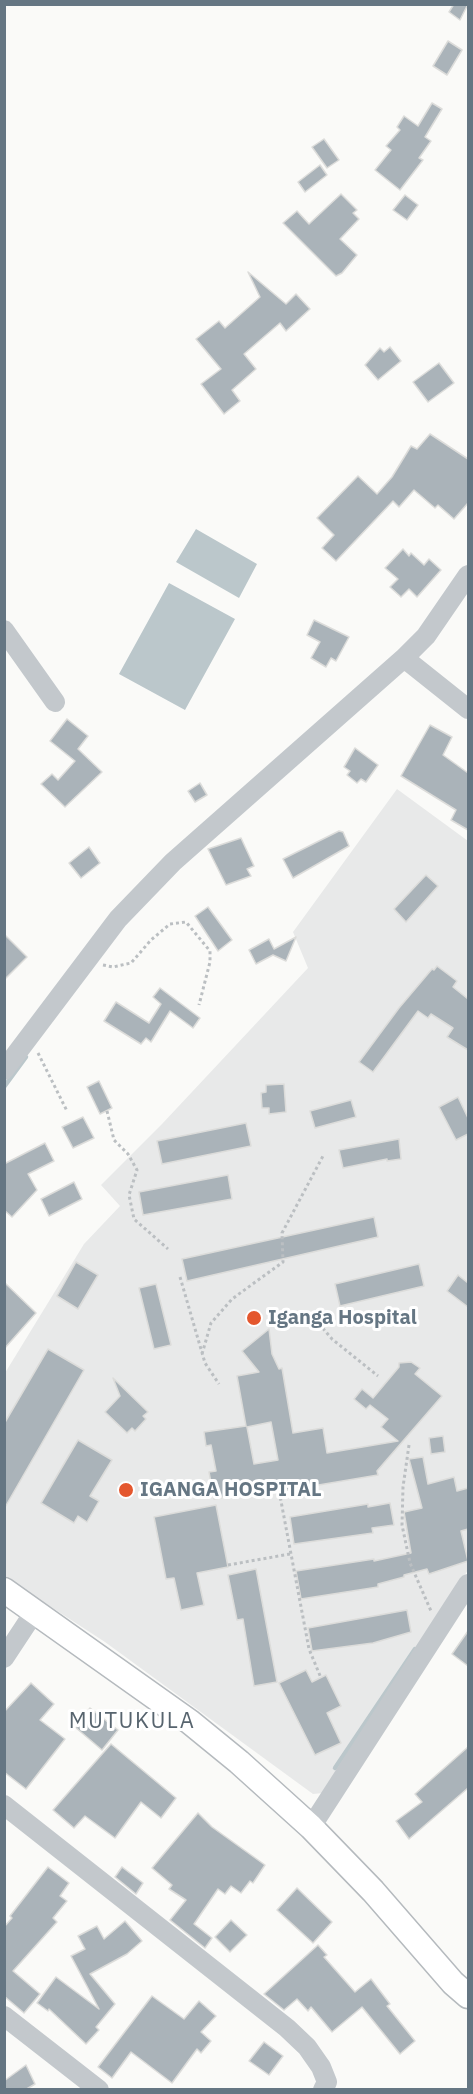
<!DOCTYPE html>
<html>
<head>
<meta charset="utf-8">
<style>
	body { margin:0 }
	#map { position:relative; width:473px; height:2094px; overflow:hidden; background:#fafaf8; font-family:"IBM Plex Sans",sans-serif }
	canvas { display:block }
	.frame { position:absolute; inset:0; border:6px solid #657683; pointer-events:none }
</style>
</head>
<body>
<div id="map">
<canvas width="473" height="2094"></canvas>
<div class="frame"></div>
</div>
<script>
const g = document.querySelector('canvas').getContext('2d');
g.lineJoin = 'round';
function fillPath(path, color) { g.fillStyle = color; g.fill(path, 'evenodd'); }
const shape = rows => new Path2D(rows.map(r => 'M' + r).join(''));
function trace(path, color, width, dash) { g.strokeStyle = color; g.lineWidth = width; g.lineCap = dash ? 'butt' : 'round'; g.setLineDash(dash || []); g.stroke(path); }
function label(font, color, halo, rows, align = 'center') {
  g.font = font + ' "IBM Plex Sans",sans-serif'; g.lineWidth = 6; g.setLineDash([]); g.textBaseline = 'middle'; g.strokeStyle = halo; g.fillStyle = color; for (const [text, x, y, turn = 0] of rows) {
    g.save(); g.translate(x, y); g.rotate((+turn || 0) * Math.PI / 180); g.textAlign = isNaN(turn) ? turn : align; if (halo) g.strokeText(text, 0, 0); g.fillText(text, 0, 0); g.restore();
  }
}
const built = shape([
	[397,789,468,841,468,1570,323,1793,313,1794,105,1642,5,1577,5,1373,84,1244,120,1206,101,1185,162,1124,308,968,293,932]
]);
const water = shape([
	[196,529,257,564,239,598,176,562],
	[169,583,235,619,185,710,119,674]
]);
const stream = shape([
	[4,1087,26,1057],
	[335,1768,415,1649]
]);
const building = shape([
	[454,4,468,4,460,20,449,12,454,4],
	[448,41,462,50,447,75,433,66,448,41],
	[432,103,442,109,425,137,431,141,419,158,423,160,400,190,375,170,391,150,386,146,400,130,397,127,404,116,418,126,432,103],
	[324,139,339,160,327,168,312,147,324,139],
	[320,165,327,175,305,192,298,182,320,165],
	[341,194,357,210,353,213,359,219,340,239,357,255,342,273,336,276,283,223,297,211,309,224,341,194],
	[405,195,418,205,407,220,393,210,405,195],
	[248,272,286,304,296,294,310,309,286,331,280,323,244,354,256,369,232,390,240,401,224,414,201,384,221,369,196,339,219,321,225,328,260,297,248,272],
	[390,347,401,361,378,380,365,365,380,348,384,352,390,347],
	[439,363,454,383,428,402,413,382,439,363],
	[430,434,468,459,468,503,454,519,438,505,435,508,414,490,399,507,393,501,336,561,322,548,334,535,317,518,358,476,377,494,392,477,411,446,417,449,430,434],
	[403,549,409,556,411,553,424,565,429,559,441,570,417,597,409,589,401,597,390,587,398,579,385,568,403,549],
	[314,620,349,637,336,661,331,658,326,667,311,658,320,642,307,635,314,620],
	[67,719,88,736,78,749,102,772,65,807,41,784,52,774,58,780,75,761,50,741,67,719],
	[430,725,452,737,443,755,468,773,468,830,451,820,456,810,401,776,430,725],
	[355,748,378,765,366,782,361,779,357,783,347,775,350,771,344,767,355,748],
	[200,783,207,795,195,802,188,791,200,783],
	[339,831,343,832,349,846,293,878,283,859,339,831],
	[241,838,254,866,247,869,251,876,226,885,208,849,241,838],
	[89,847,100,863,81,878,69,863,89,847],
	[426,875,438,886,406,922,394,909,426,875],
	[208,907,232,940,218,951,195,916,208,907],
	[4,934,27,957,4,980,4,934],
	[296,937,286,961,273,955,256,964,249,950,269,939,274,949,296,937],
	[437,966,457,981,453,987,468,999,468,1050,447,1037,453,1028,431,1014,428,1018,418,1011,373,1072,359,1062,399,1008,432,969,434,970,437,966],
	[160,988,200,1018,193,1028,170,1011,151,1042,146,1038,141,1044,104,1021,116,1002,149,1023,161,1004,153,997,160,988],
	[99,1081,112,1108,100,1114,87,1087,99,1081],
	[284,1084,286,1112,269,1114,269,1108,262,1108,261,1093,266,1092,266,1085,284,1084],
	[458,1097,468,1118,468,1134,456,1140,439,1107,458,1097],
	[351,1100,356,1117,315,1128,310,1111,351,1100],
	[83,1117,94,1138,73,1148,62,1127,83,1117],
	[246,1123,251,1146,162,1164,157,1141,246,1123],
	[399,1139,401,1159,387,1161,387,1159,343,1168,339,1150,399,1139],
	[45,1143,54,1161,28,1174,37,1190,12,1217,4,1210,4,1164,45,1143],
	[228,1175,232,1199,143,1215,139,1192,228,1175],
	[74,1182,82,1199,49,1216,41,1199,74,1182],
	[374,1217,378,1237,187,1281,182,1259,374,1217],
	[76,1262,98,1275,78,1309,57,1296,76,1262],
	[419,1264,424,1286,340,1306,335,1284,419,1264],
	[458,1275,468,1283,468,1307,447,1291,458,1275],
	[4,1282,36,1313,4,1349,4,1282],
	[156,1284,171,1345,154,1349,139,1288,156,1284],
	[269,1329,272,1354,279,1369,282,1368,293,1433,323,1428,327,1453,398,1441,381,1427,388,1419,370,1405,366,1409,354,1399,362,1389,373,1398,399,1367,399,1363,411,1362,420,1368,415,1374,442,1396,377,1471,378,1475,283,1491,282,1487,214,1499,209,1472,216,1471,211,1445,206,1446,204,1432,246,1426,237,1376,259,1372,242,1351,269,1329],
	[271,1422,278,1460,254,1464,247,1427,271,1422],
	[48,1349,84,1370,4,1509,4,1424,48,1349],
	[113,1378,148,1412,143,1416,146,1419,135,1431,132,1428,127,1433,105,1412,120,1396,113,1378],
	[443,1436,445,1452,431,1454,429,1438,443,1436],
	[78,1440,112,1460,90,1496,99,1501,87,1522,78,1516,74,1523,41,1503,78,1440],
	[423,1457,428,1484,454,1477,457,1491,468,1488,468,1529,461,1531,468,1561,429,1574,427,1569,404,1575,404,1577,378,1584,378,1587,301,1599,296,1571,374,1559,374,1561,411,1553,404,1512,422,1508,409,1459,423,1457],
	[390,1503,394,1525,372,1528,373,1533,294,1544,290,1517,368,1504,368,1507,390,1503],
	[216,1505,228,1567,197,1573,204,1605,181,1610,174,1578,166,1579,154,1517,216,1505],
	[256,1569,277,1682,254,1686,243,1619,237,1620,228,1575,256,1569],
	[407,1610,411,1632,373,1643,312,1651,308,1628,407,1610],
	[468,1631,468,1666,452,1654,468,1631],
	[306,1670,312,1682,326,1675,341,1706,327,1713,341,1743,315,1755,279,1683,306,1670],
	[31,1683,54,1704,40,1720,65,1739,26,1789,4,1772,4,1712,31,1683],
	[90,1708,118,1730,102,1750,75,1727,90,1708],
	[111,1744,176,1798,161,1818,141,1802,115,1838,85,1816,74,1828,53,1810,111,1744],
	[468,1747,468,1788,409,1839,396,1821,422,1802,415,1794,468,1747],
	[198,1813,212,1827,265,1865,253,1883,250,1881,241,1893,231,1886,225,1894,218,1889,194,1924,212,1938,205,1948,170,1920,186,1900,169,1889,172,1885,152,1868,198,1813],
	[48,1867,69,1883,60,1896,67,1901,53,1918,57,1922,13,1971,40,1994,24,2013,4,1996,4,1927,12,1918,10,1916,48,1867],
	[122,1867,143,1883,136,1894,115,1877,122,1867],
	[297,1888,332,1922,313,1943,277,1910,297,1888],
	[231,1920,247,1935,230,1952,215,1937,231,1920],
	[125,1921,142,1941,127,1954,90,1974,115,2004,96,2027,99,2030,86,2044,49,2009,48,2011,37,2003,56,1977,99,2009,71,1956,85,1949,78,1936,97,1926,104,1939,125,1921],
	[318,1945,327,1955,324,1957,355,1992,371,1979,390,2004,387,2006,415,2041,400,2054,362,2007,332,2032,311,2007,308,2011,297,1999,284,2010,264,1994,318,1945],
	[152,1996,184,2019,199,2001,216,2016,201,2032,211,2041,201,2053,197,2049,172,2083,131,2052,112,2078,98,2067,152,1996],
	[264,2042,283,2056,269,2075,249,2061,264,2042],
	[26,2065,35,2084,25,2090,4,2090,4,2081,26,2065]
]);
const path = shape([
	[103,965,113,967,131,963,151,940,170,924,186,922,210,951,210,962,199,1005],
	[38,1053,67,1111],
	[107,1111,114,1140,128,1154,137,1170,129,1195,134,1219,168,1249],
	[180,1277,205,1363,219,1384],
	[315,1319,332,1339,378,1376],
	[202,1354,211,1323,232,1299,283,1262,282,1233,323,1156],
	[409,1445,403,1487,402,1525,410,1563,431,1611],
	[277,1480,309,1649,321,1678],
	[228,1565,290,1554]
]);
const minor = shape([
	[468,575,426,636,404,658,468,709],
	[4,630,55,702],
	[4,1070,118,919,173,862,404,658],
	[4,1658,35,1611],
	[4,1805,287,2028,307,2047,321,2067,327,2082,323,2090],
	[311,1827,468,1584],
	[4,2016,99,2090]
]);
const major = shape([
	[4,1590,190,1722,239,1762,311,1827,373,1891,453,1983,468,1996]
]);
const markers = [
	[254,1318,8,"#e4572e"],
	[126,1490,8,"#e4572e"]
];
const poiNames = [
	["Iganga Hospital",268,1318],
	["IGANGA HOSPITAL",140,1490]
];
const quarterNames = [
	["MUTUKULA",132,1722]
];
fillPath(built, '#e8e9e9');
fillPath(water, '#bbc7cb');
trace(stream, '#bbc7cb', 4.5);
fillPath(building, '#aab3b9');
trace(building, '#dcdcda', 1.5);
trace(major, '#b5babe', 27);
trace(path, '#bbbfc2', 3, [3, 3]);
trace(minor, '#c3c8cc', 20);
trace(major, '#fff', 24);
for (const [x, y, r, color] of markers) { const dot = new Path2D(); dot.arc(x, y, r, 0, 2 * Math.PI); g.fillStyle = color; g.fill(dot); trace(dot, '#fff', 2); }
label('bold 20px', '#657683', '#fff', poiNames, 'left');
g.letterSpacing = '1.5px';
label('22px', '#57646e', '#fff', quarterNames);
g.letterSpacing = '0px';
</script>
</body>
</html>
